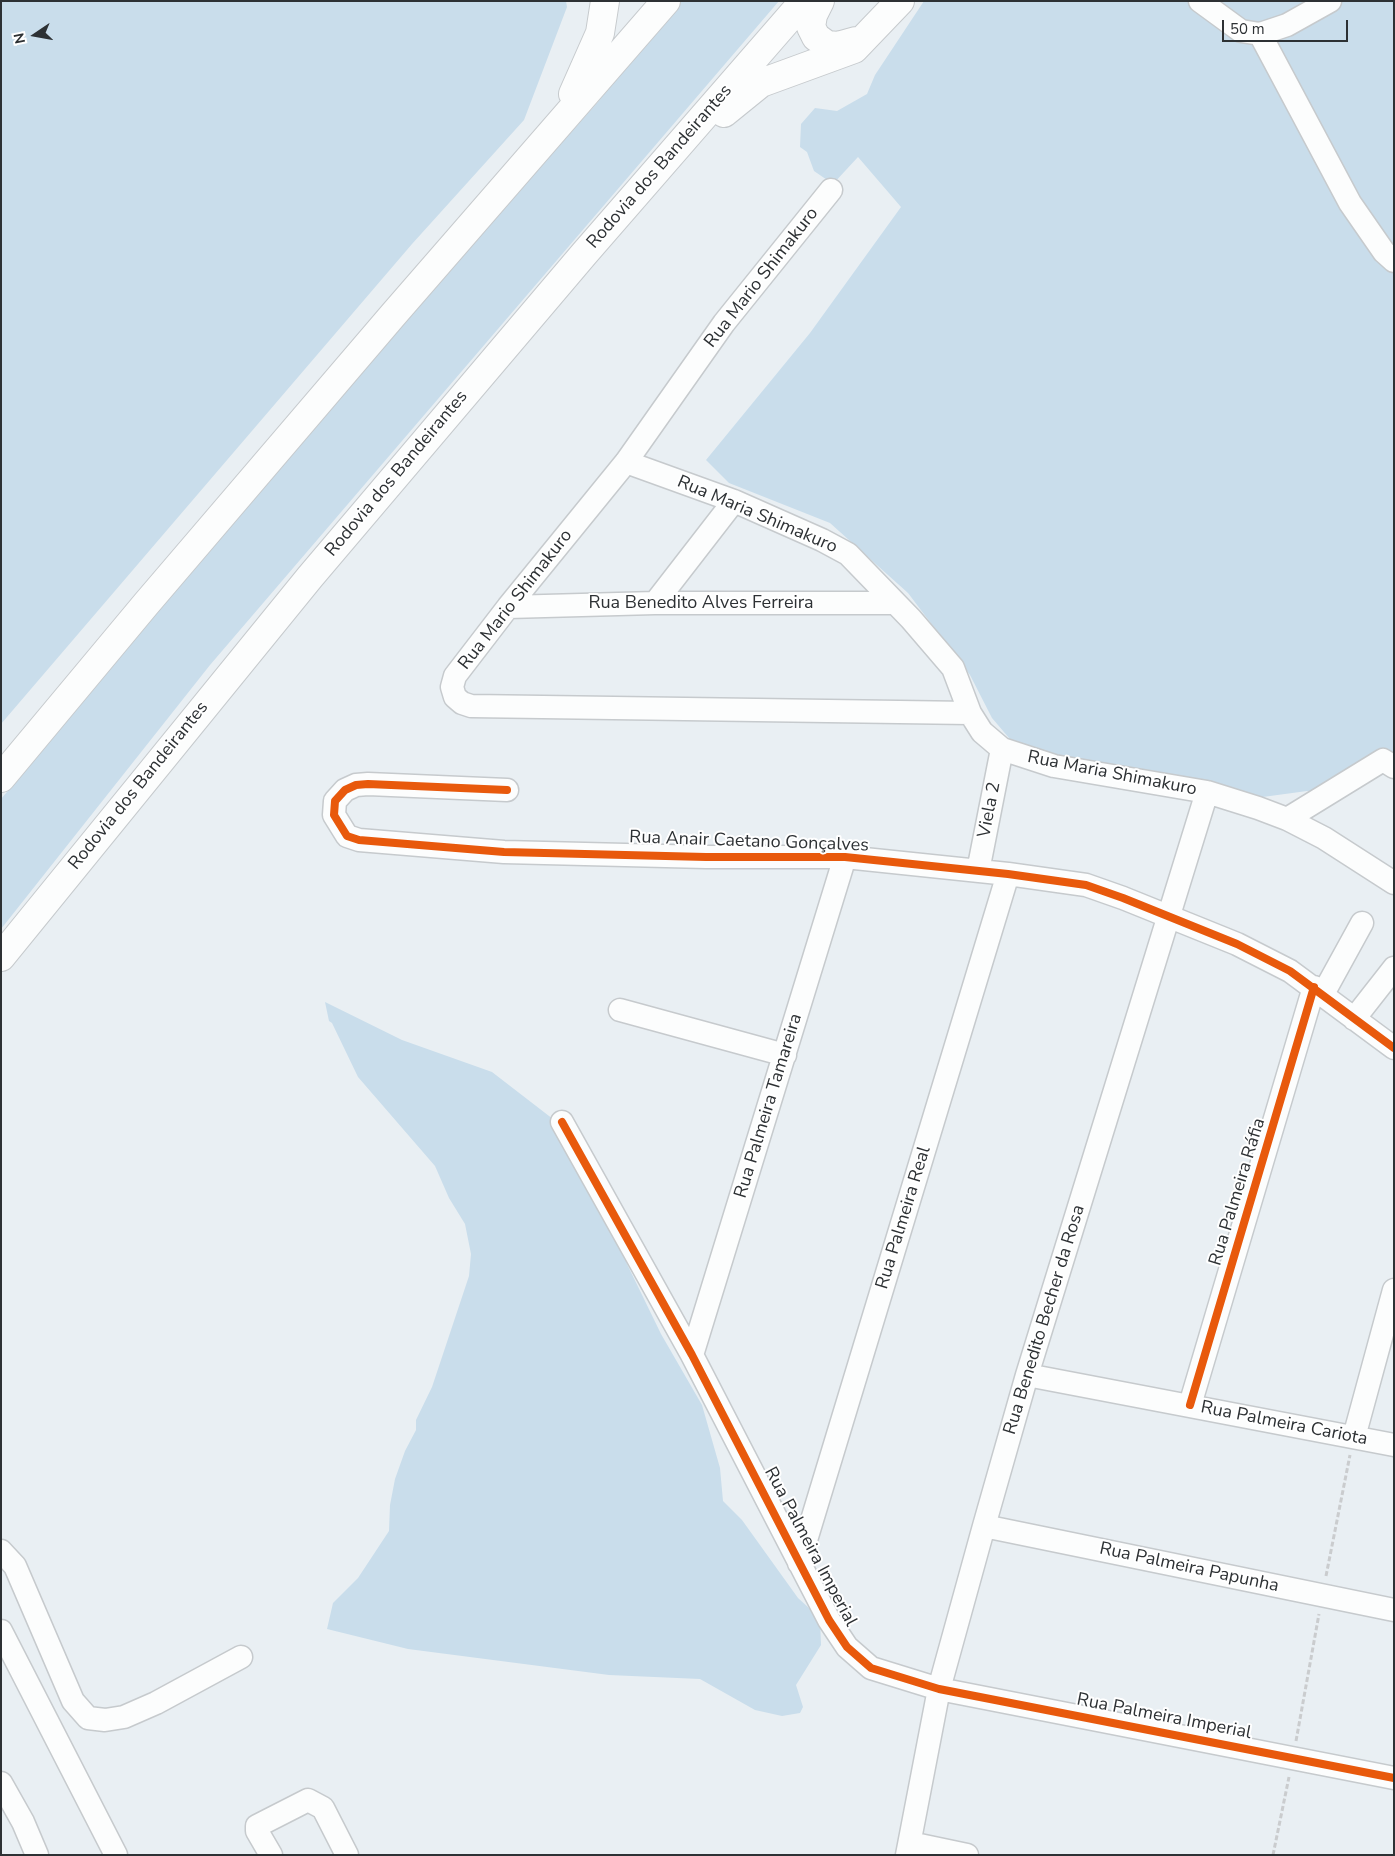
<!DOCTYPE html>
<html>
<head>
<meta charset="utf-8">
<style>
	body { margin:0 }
	#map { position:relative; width:1395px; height:1856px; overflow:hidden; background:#e9eff3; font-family:"Nunito Sans",sans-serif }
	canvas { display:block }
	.frame { position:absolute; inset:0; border:2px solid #2d3134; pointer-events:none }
	.north { position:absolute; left:10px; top:10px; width:50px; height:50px; -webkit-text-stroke:4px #fff; paint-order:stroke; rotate:258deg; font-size:14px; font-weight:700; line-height:20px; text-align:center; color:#2d3134 }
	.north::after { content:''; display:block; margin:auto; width:18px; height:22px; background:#2d3134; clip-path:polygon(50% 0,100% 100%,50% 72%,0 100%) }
	.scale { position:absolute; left:1222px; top:20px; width:126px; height:22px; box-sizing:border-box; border:2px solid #2d3134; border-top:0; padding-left:6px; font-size:15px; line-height:18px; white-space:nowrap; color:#2d3134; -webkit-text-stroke:4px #fff; paint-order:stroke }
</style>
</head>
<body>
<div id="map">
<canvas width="1395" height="1856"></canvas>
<div class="frame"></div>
<div class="north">N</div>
<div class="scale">50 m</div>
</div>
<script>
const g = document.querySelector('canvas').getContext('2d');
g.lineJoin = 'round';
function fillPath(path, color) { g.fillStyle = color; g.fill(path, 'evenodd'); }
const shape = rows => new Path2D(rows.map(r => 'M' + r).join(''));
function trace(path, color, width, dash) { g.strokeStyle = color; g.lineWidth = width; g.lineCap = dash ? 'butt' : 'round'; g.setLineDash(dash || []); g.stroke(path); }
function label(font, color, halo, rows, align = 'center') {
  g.font = font + ' "Nunito Sans",sans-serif'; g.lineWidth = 4; g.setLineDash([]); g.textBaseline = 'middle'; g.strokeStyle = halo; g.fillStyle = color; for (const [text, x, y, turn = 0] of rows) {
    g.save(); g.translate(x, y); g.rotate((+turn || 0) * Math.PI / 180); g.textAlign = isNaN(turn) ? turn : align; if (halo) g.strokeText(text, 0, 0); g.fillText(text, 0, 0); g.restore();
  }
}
const green = shape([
	[1,1,566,1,567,7,524,120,412,244,1,724],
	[675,1,779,1,210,665,1,929,1,799,398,325,598,102],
	[924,1,1394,1,1394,761,1346,794,1307,791,1248,799,1015,745,992,718,970,675,908,593,830,523,729,483,706,460,810,333,901,207,858,157,833,184,814,171,807,152,800,147,801,124,815,108,837,111,867,94,875,75],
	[325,1002,402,1040,492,1072,562,1126,599,1179,627,1264,661,1334,702,1405,720,1468,723,1501,742,1520,798,1598,820,1618,821,1645,796,1685,803,1707,800,1713,782,1716,755,1710,700,1679,609,1675,408,1649,327,1629,333,1603,358,1578,389,1531,390,1505,395,1479,405,1451,416,1430,416,1420,432,1387,469,1276,471,1254,465,1224,449,1198,435,1166,358,1077,332,1023,329,1021]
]);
const path = shape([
	[1326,1576,1350,1455],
	[1296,1741,1319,1614],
	[1273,1855,1289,1777]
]);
const minor = shape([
	[1200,1,1241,31,1260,34,1287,25,1330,1],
	[1260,34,1350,203,1384,252,1394,261],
	[831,190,724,323,626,462,508,607,455,676,452,687,455,697,462,703,471,706,970,713],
	[626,462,734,501,822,540,848,554,911,619,953,668,970,713,982,732,1002,749,1054,766,1207,792,1258,808,1287,819,1324,838,1394,883],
	[655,603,734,501],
	[508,607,655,603,894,603],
	[507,790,368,784,356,785,345,790,335,801,334,815,347,836,359,840,504,852,706,857,845,857,1008,874,1086,885,1123,898,1237,944,1290,971,1394,1048],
	[1287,819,1383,760,1394,767],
	[978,871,1002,749],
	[1323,994,1362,923],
	[620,1010,785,1055],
	[1354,1019,1394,968],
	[562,1122,692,1355,829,1620,847,1647,871,1668,939,1689,1394,1778],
	[692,1355,845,857],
	[1027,1375,1394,1445],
	[1190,1405,1314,987],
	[1354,1437,1394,1290],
	[984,1526,1394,1610],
	[1,1551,15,1566,73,1701,88,1718,105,1720,124,1717,156,1703,241,1657],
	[799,1563,1008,874],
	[1,1631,116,1855],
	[1,1783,23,1822,37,1855],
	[910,1843,967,1855],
	[271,1855,257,1831,257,1826,308,1800,323,1808,347,1855],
	[907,1855,939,1689,984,1526,1027,1375,1207,792]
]);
const highway = shape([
	[820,1,813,15,811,27,816,37,827,45,838,46,856,41],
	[573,94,600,33,605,1],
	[724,113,761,83,854,49,900,1],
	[1,778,146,604,393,315,666,1],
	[1,957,310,577,584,254,804,1]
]);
const cycleway = shape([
	[507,790,368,784,356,785,345,790,335,801,334,815,347,836,359,840,504,852,706,857,845,857,1008,874,1086,885,1123,898,1237,944,1290,971,1394,1048],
	[562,1122,692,1355,829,1620,847,1647,871,1668,939,1689,1394,1778],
	[1190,1405,1314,987]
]);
const streetNames = [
	["Rodovia dos Bandeirantes",660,167,-49],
	["Rua Mario Shimakuro",762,278,-52],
	["Rodovia dos Bandeirantes",397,474,-50],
	["Rua Maria Shimakuro",757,515,23],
	["Rua Mario Shimakuro",516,600,-52],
	["Rua Benedito Alves Ferreira",701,604],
	["Rua Maria Shimakuro",1112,774,11],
	["Rodovia dos Bandeirantes",139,786,-51],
	["Viela 2",990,810,-79],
	["Rua Anair Caetano Gonçalves",749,842,2],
	["Rua Palmeira Tamareira",769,1106,-73],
	["Rua Palmeira Ráfia",1238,1192,-73],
	["Rua Palmeira Real",904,1218,-73],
	["Rua Benedito Becher da Rosa",1045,1320,-73],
	["Rua Palmeira Cariota",1284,1424,11],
	["Rua Palmeira Imperial",810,1547,62],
	["Rua Palmeira Papunha",1189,1568,12],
	["Rua Palmeira Imperial",1164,1717,11]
];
fillPath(green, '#c9ddeb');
trace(minor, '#c6cacd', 25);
trace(highway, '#c6cacd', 30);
trace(path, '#caccce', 3, [5, 2.5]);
trace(minor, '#fcfdfd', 22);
trace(highway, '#fcfdfd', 28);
trace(cycleway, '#e8590c', 8);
label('18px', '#2d3134', '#fff', streetNames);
</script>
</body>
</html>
